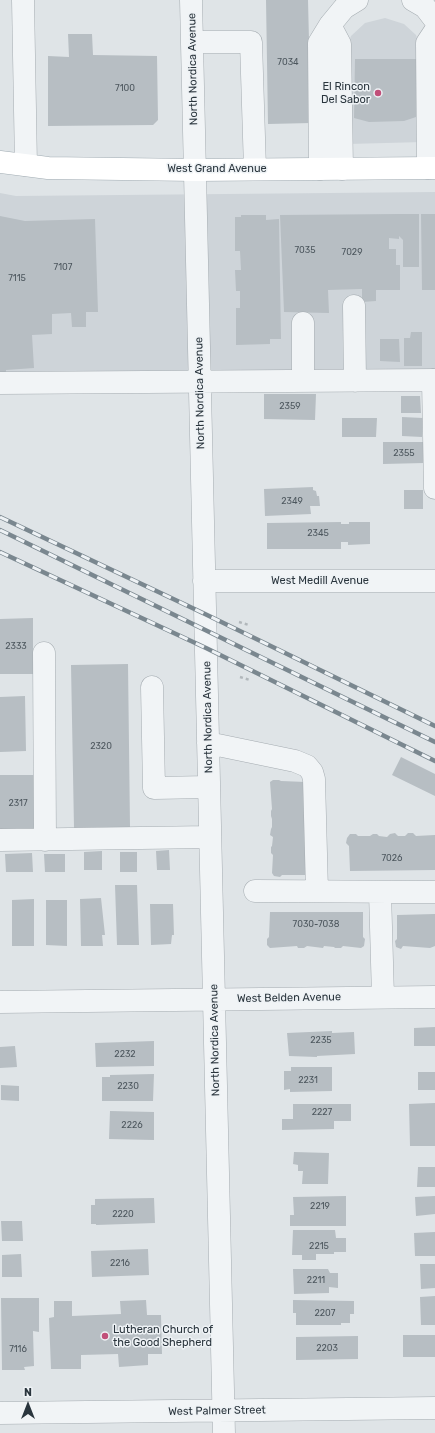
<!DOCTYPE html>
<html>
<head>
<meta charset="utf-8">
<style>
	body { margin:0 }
	#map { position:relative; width:435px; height:1433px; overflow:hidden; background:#dfe4e7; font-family:Rubik,sans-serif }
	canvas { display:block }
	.north { position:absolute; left:8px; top:1385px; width:40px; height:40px; -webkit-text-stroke:3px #eef2f5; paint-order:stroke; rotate:0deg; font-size:11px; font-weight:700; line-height:16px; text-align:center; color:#2a353d }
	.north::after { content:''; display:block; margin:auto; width:14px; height:18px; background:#2a353d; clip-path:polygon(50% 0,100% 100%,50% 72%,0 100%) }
</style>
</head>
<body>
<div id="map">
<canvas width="435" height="1433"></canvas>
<div class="north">N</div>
</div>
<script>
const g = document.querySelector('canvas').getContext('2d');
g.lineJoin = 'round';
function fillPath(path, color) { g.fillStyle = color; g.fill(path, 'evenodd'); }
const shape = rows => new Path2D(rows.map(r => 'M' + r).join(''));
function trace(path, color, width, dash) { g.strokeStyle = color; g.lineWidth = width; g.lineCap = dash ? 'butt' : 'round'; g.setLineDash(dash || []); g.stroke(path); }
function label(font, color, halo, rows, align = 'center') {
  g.font = font + ' Rubik,sans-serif'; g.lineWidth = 3; g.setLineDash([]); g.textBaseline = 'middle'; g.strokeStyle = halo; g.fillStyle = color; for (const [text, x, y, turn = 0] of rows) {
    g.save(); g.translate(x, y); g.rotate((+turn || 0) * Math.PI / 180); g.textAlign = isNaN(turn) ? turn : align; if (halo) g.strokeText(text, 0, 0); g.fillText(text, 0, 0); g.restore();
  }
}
const built = shape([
	[385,18,404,24,416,35,421,50,423,142,348,144,346,51,351,36,365,23],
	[435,192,435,381,0,385,0,193,16,196]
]);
const building = shape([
	[266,0,308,0,311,123,268,124],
	[68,34,92,34,93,55,157,56,158,120,153,125,48,126,48,56,69,57],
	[355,59,416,59,416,117,404,121,369,122,354,118],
	[399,214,419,214,419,267,403,267,403,240,399,236,399,239,389,238,389,249,396,249,396,265,400,265,400,290,376,290,376,301,362,302,362,289,328,290,329,313,284,312,280,215],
	[421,214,435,214,435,290,422,290],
	[241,215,266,215,266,220,279,219,281,339,270,339,270,344,236,345,236,308,240,308,240,291,236,291,235,270,241,270,240,251,235,251,235,217,241,217],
	[0,216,25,221,95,219,98,312,86,312,86,327,72,327,71,313,52,314,52,334,32,335,34,368,6,370,6,378,0,379],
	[411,332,422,332,422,366,404,366,404,338,410,338],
	[380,339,399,339,400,362,380,361],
	[264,394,316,394,315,420,264,419],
	[401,396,420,396,421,413,401,413],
	[402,417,423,418,422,437,402,436],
	[342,418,377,418,376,437,342,437],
	[383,442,424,442,424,463,383,464],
	[313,487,313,490,316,491,317,496,319,496,320,506,310,506,311,514,265,516,264,489],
	[404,490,423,490,423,509,404,509],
	[341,522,341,524,349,524,349,522,370,522,370,544,348,545,348,542,341,542,341,549,267,549,267,523],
	[33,618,33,674,0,674,0,619],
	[128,664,130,827,74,828,71,665],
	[25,696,26,751,0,752,0,697],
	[401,757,435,774,435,796,392,775],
	[0,775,37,775,37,830,0,830],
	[273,780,279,780,281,781,306,782,308,875,282,875,280,877,274,876,272,873,273,855,271,853,271,847,272,846,273,837,270,835,271,829,272,827,272,819,271,816,271,811,272,809,270,782],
	[395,833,398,836,405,836,408,833,413,833,416,836,435,835,435,870,350,871,349,846,346,843,347,838,350,834,356,834,358,836,370,836,373,834,377,834,379,836,387,837,390,834],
	[169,850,170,870,157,870,156,851],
	[102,851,102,870,84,870,84,852],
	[120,852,137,852,137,872,120,872],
	[32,853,33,872,6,872,5,854],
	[44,854,65,854,65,872,45,872],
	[115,885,137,885,139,945,117,945],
	[101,898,105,935,102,935,103,946,81,946,80,899],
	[34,899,34,946,12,946,12,900],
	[46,900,67,900,67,946,46,945],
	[150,904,173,904,174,935,172,935,171,944,151,945],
	[270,912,363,912,363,937,365,939,364,946,361,948,343,946,341,948,335,948,334,947,324,946,323,948,307,946,304,948,298,948,297,946,270,948,267,945,267,939,269,937],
	[435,914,435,946,430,948,403,946,401,949,396,947,395,941,397,939,397,915],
	[435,1027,435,1046,414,1046,414,1028],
	[332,1031,332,1033,354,1032,355,1054,317,1056,317,1057,289,1056,287,1033],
	[154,1041,154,1066,96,1067,95,1043],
	[15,1046,17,1067,0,1068,0,1047],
	[291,1067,332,1067,332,1091,290,1092,290,1089,284,1090,284,1071,291,1071],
	[418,1072,435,1072,435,1090,418,1090],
	[154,1074,153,1101,102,1101,102,1077,110,1077,110,1075],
	[1,1085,19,1086,19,1101,1,1100],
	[435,1103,435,1146,410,1146,409,1104],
	[293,1104,351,1104,351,1121,334,1121,334,1129,282,1130,282,1119,293,1119],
	[110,1111,154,1112,154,1140,109,1139],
	[294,1152,329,1153,328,1184,302,1184,303,1171,298,1171,298,1165,293,1164],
	[418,1167,435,1167,435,1187,417,1187],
	[346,1196,346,1226,290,1226,290,1215,294,1215,293,1197],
	[435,1196,435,1214,416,1216,415,1197],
	[154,1198,155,1223,96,1225,96,1224,91,1224,91,1205,95,1205,95,1199],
	[1,1221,22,1221,23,1241,2,1241],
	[293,1230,335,1230,336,1238,346,1238,346,1252,334,1252,334,1254,316,1254,316,1260,302,1260,302,1255,292,1255],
	[435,1232,435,1256,415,1256,414,1233],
	[148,1249,149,1275,92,1277,91,1251],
	[21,1254,22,1277,2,1277,2,1255],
	[420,1264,435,1264,435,1288,421,1289],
	[293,1269,328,1269,330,1273,338,1273,338,1288,329,1287,329,1293,294,1294],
	[435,1296,435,1325,421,1325,420,1297],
	[1,1298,39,1298,39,1332,33,1331,34,1366,24,1367,25,1370,2,1370],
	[146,1300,147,1315,161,1315,162,1354,148,1354,148,1365,119,1367,118,1354,81,1355,81,1369,51,1369,49,1318,54,1317,54,1301,72,1301,72,1316,121,1314,120,1301],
	[293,1300,354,1301,354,1314,350,1314,350,1323,341,1323,341,1325,296,1325,296,1313,293,1313],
	[403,1335,435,1335,435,1357,403,1357],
	[358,1336,358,1359,296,1360,296,1337]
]);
const path = shape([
	[239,622,249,625],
	[240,677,250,680]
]);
const minor = shape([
	[23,0,26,165],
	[191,0,224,1433],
	[413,0,425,7,435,20],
	[330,25,340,44,342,169],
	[192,42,251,42,255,169],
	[428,168,427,43,435,31],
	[320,169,319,43,330,25,344,8,357,0],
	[354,306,355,381],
	[303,323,303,381],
	[433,380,435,488],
	[0,383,435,380],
	[204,581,435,581],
	[44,653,45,840],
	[152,687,154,788,209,787],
	[208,743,295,761,307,766,312,772,314,779,317,891],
	[0,840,210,837],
	[255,891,435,892],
	[380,892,383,997],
	[0,1002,435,997],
	[0,1413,435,1408]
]);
const major = shape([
	[0,162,48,168,195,170,435,168]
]);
const rail = shape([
	[0,517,205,614,435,726],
	[0,530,435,742],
	[0,552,206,648,435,761]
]);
const markers = [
	[378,93,4,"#c14f79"],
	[105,1336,4,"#c14f79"]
];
const numberNames = [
	["7034",288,62],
	["7100",125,88],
	["7035",305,250],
	["7029",352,252],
	["7107",63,267],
	["7115",17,278],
	["2359",290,406],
	["2355",404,453],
	["2349",292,501],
	["2345",318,533],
	["2333",16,646],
	["2320",101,746],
	["2317",18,803],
	["7026",392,858],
	["7030-7038",316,924],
	["2235",321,1040],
	["2232",125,1054],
	["2231",308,1080],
	["2230",128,1086],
	["2227",322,1112],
	["2226",132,1125],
	["2219",320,1206],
	["2220",123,1214],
	["2215",319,1246],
	["2216",120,1263],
	["2211",316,1280],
	["2207",325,1313],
	["2203",327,1348],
	["7116",18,1349]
];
const streetNames = [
	["North Nordica Avenue",193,69,-91],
	["West Grand Avenue",217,169],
	["North Nordica Avenue",200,393,-91],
	["West Medill Avenue",320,581],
	["North Nordica Avenue",208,717,-91],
	["West Belden Avenue",289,998,-1],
	["North Nordica Avenue",215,1040,-91],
	["West Palmer Street",217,1411,-1]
];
const poiNames = [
	["El Rincon",370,87],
	["Del Sabor",370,100],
	["Lutheran Church of",113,1330,"left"],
	["the Good Shepherd",113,1343,"left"]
];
fillPath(built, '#ced4d9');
fillPath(building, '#b7bec3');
trace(minor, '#a5acb1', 23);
trace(major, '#a0abb2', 23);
trace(path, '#b1b7bb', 2.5, [3, 3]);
trace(minor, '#f1f4f6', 22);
trace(major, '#fff', 22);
trace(rail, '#7a878f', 4.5);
trace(rail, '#eef2f5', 3, [9]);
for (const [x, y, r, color] of markers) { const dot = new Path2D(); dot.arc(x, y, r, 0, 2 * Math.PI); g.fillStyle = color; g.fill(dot); trace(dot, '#eef2f5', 1.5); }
label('9px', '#4d575e', null, numberNames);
label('11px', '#2a353d', '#eef2f5', streetNames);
label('11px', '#2a353d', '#eef2f5', poiNames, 'right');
</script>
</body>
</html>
